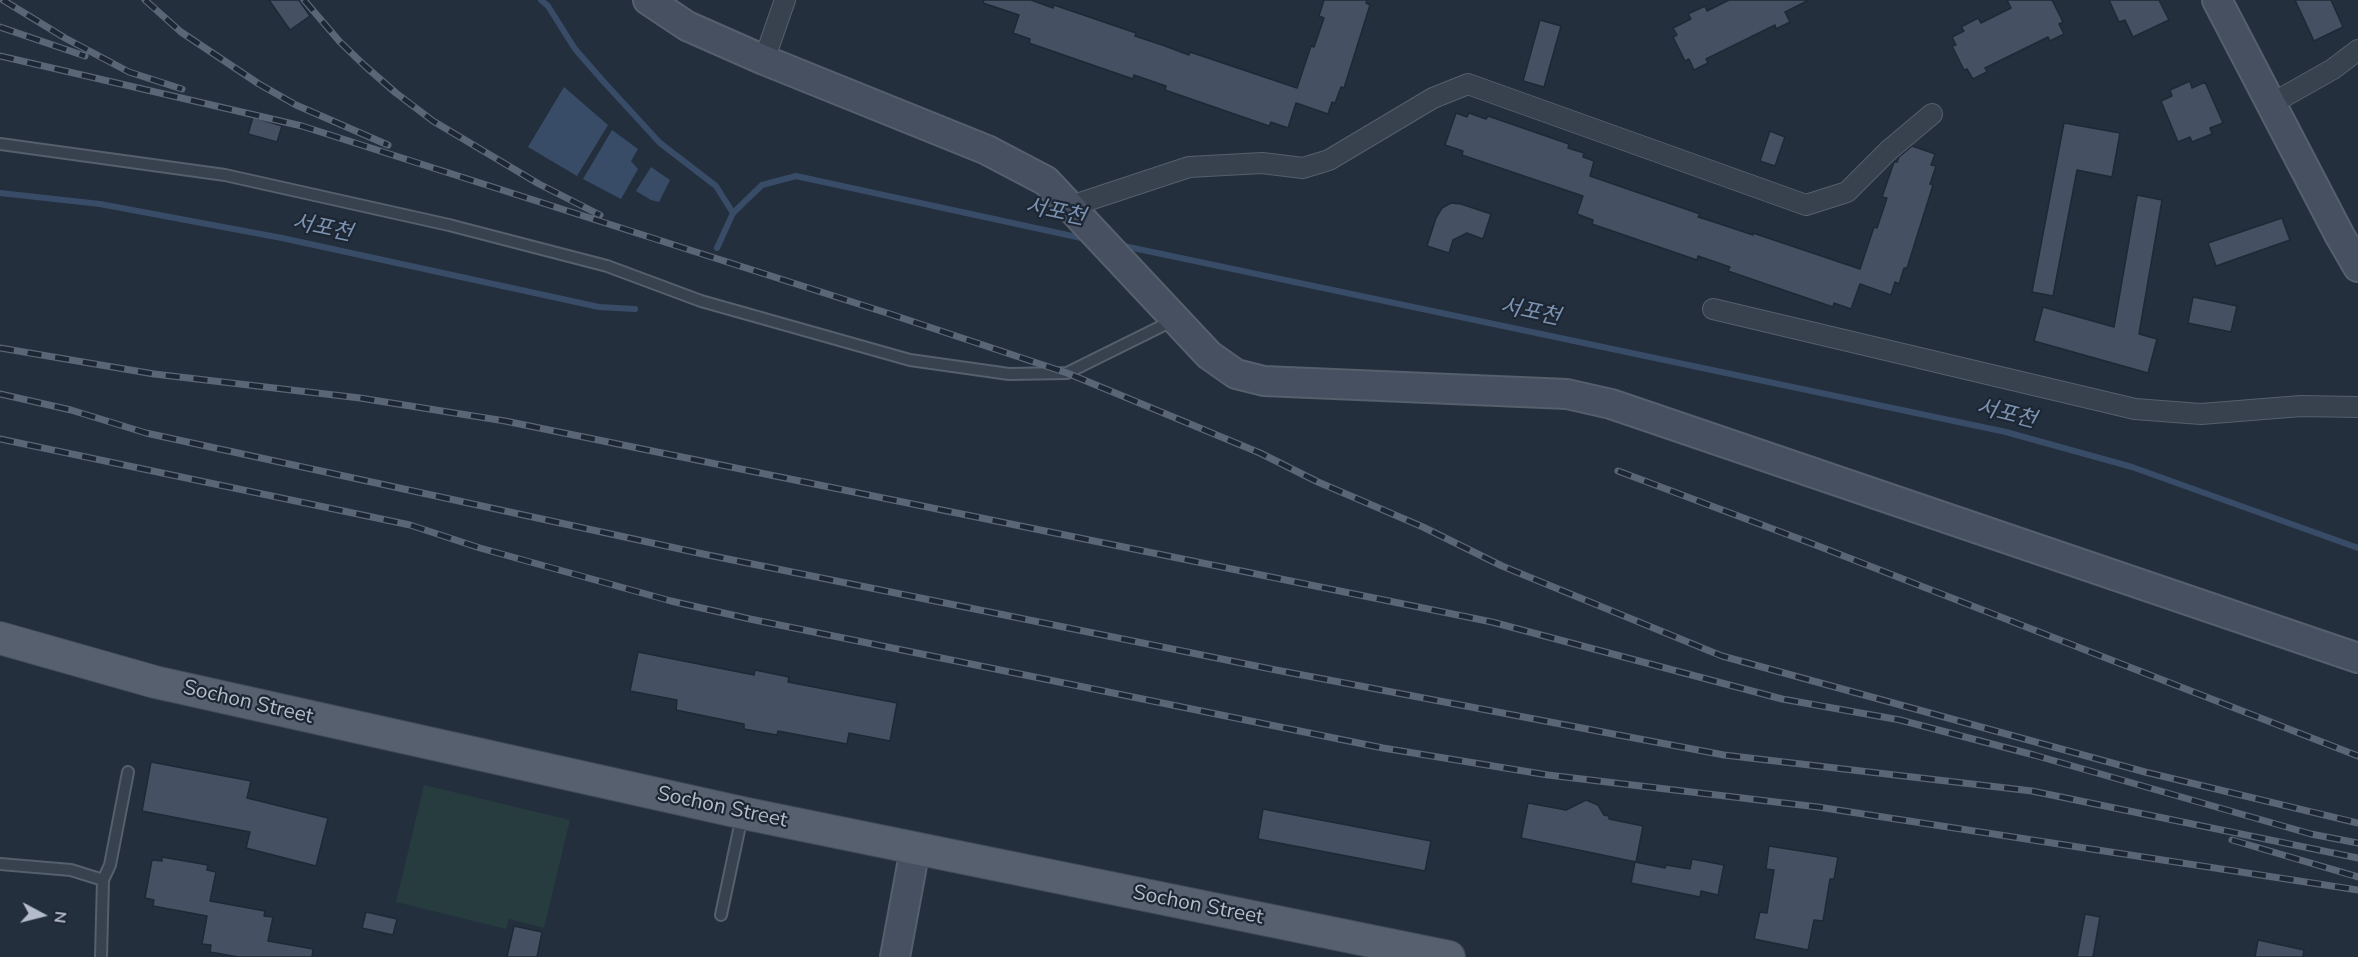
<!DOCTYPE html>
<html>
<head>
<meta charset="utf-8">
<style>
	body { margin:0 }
	#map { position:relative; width:2358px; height:957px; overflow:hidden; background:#242f3e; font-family:"Nunito Sans",sans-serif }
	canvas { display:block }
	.north { position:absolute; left:12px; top:885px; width:60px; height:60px; -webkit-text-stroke:4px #1d2633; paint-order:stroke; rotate:97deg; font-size:16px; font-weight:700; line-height:24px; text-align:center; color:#b4bcc9 }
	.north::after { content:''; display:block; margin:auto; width:21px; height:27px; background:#b4bcc9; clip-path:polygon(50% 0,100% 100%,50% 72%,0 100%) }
</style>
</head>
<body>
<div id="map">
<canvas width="2358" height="957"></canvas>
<div class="north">N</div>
</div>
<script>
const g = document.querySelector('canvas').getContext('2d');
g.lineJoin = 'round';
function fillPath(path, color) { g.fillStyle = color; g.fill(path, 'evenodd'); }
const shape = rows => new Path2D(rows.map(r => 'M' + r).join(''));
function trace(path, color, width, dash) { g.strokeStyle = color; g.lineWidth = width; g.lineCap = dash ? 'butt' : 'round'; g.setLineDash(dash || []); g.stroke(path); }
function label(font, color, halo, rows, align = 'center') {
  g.font = font + ' "Nunito Sans","Noto Sans KR",sans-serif'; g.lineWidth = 4.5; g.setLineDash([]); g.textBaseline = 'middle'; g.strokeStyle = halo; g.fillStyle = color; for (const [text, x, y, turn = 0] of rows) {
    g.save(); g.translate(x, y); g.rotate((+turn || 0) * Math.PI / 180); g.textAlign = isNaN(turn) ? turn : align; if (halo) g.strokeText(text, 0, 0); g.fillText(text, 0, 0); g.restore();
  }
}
const green = shape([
	[424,785,570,820,544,928,509,919,506,929,396,902]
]);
const water = shape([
	[564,87,608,125,577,176,528,147],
	[612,130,638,149,631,161,638,169,621,199,583,179],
	[651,167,670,180,659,202,651,200,636,191]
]);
const stream = shape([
	[541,0,548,6,575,49,603,81,660,143,716,186,733,213],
	[0,193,100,204,282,238,599,307,635,309],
	[1119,245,2006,432,2132,467,2358,548],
	[717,248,733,213,762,185,796,176,1086,239]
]);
const building = shape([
	[269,0,299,0,310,16,290,30,269,0],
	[984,0,1031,0,1053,8,1054,5,1136,33,1135,36,1165,46,1189,55,1190,52,1297,88,1311,46,1314,47,1324,18,1319,16,1324,0,1367,0,1366,3,1370,5,1344,88,1341,87,1335,103,1332,102,1328,114,1296,103,1288,128,1271,122,1269,126,1165,90,1166,86,1134,75,1133,79,1029,43,1030,39,1013,33,1019,15,983,3,984,0],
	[1729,0,1809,0,1785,12,1790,22,1776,29,1775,25,1706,59,1708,63,1694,70,1689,59,1685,61,1673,37,1677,35,1673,28,1691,19,1688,14,1705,6,1707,11,1729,0],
	[2007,0,2052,0,2063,22,2059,24,2064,34,2050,41,2048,37,1985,68,1987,72,1973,79,1967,69,1964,70,1952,46,1956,45,1952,37,1964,31,1961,27,1978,18,1981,23,2011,8,2007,0],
	[2109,0,2159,0,2169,20,2133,37,2125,20,2119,22,2109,0],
	[2295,0,2331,0,2343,27,2314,41,2295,0],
	[1540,20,1561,26,1544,87,1523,81,1540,20],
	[2190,81,2192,88,2205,82,2223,123,2210,128,2212,134,2192,142,2190,137,2178,142,2161,101,2172,96,2170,90,2190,81],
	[1456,113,1467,117,1469,113,1486,119,1488,116,1569,144,1568,148,1584,153,1583,157,1594,161,1590,176,1700,214,1698,217,1714,222,1753,235,1753,233,1860,269,1874,227,1877,228,1887,198,1882,197,1894,162,1897,162,1899,157,1912,146,1935,154,1931,165,1936,166,1930,184,1933,185,1907,268,1904,268,1899,284,1895,282,1891,295,1860,284,1851,309,1834,303,1833,307,1728,271,1730,267,1698,256,1697,260,1592,224,1593,220,1577,214,1583,196,1462,155,1463,151,1445,145,1456,113],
	[253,117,282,126,277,142,248,134,253,117],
	[2064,123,2120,133,2112,177,2077,170,2053,296,2032,292,2064,123],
	[1770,131,1785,137,1775,166,1760,161,1770,131],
	[2137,195,2162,200,2139,334,2157,339,2148,373,2034,341,2043,307,2114,327,2137,195],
	[1451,203,1461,204,1491,214,1483,239,1467,233,1453,240,1449,253,1427,246,1436,218,1442,208,1451,203],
	[2282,218,2290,240,2216,266,2208,243,2282,218],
	[2193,297,2237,306,2231,332,2188,323,2193,297],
	[638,652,754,675,755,670,789,677,788,682,897,703,890,741,849,733,847,744,778,731,777,735,744,729,744,724,676,710,677,700,630,691,638,652],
	[151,762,251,781,247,798,328,818,316,866,246,848,250,832,142,811,151,762],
	[1586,800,1598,805,1604,815,1609,816,1609,819,1643,826,1636,862,1521,838,1528,803,1566,810,1586,800],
	[1263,809,1431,841,1425,871,1258,839,1263,809],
	[1769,846,1838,857,1834,879,1830,879,1823,921,1814,920,1808,950,1754,939,1760,912,1767,913,1774,870,1766,869,1769,846],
	[162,857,208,865,207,870,216,872,210,901,265,911,264,916,273,917,268,941,313,949,312,957,238,957,210,952,211,945,202,944,207,916,153,906,154,900,145,898,152,860,162,861,162,857],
	[1692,859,1724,865,1718,895,1701,891,1700,897,1631,883,1635,862,1665,868,1666,865,1690,869,1692,859],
	[366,912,397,919,393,935,362,928,366,912],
	[2085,914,2100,917,2093,957,2077,957,2085,914],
	[514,926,542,932,537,957,507,957,514,926],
	[2258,940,2304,950,2303,957,2255,957,2258,940]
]);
const lane = shape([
	[0,144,225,175,449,225,607,266,701,301,910,360,1009,374,1067,373,1174,320],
	[0,864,71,870,103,880],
	[721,915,742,816],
	[101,957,103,880,110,865,128,772]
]);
const street = shape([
	[764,60,785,0],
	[2271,104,2333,69,2358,50],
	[1071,206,1189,167,1262,163,1303,168,1329,160,1433,98,1468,84,1806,205,1847,192,1888,151,1932,114],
	[1713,309,2135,409,2201,414,2301,406,2358,407]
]);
const secondary = shape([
	[648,0,687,26,764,60,987,150,1046,181,1209,355,1236,374,1264,381,1567,394,1611,404,2358,658],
	[2217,0,2340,236,2358,267],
	[895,957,915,849]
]);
const primary = shape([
	[0,638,155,682,743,813,1449,957]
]);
const rail = shape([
	[3,0,65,38,129,72,182,89],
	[145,0,181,32,259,84,296,105,388,145],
	[304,0,340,42,365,66,396,93,433,121,539,184,600,215],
	[0,27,85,56],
	[0,56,302,126,890,314,1067,373,1260,453,1318,482,1423,527,1502,566,1722,656,2145,772,2358,823],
	[0,348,154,374,360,398,505,421,1492,622,1782,699,1900,720,2034,755,2311,834,2358,843],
	[0,394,71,410,146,433,703,554,1276,670,1724,755,2032,791,2358,858],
	[0,439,410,525,480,548,671,601,750,619,1383,748,1548,775,1818,807,2358,890],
	[1618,471,1813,544,2358,756],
	[2232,840,2358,877]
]);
const streetNames = [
	["Sochon Street",248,703,13],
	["Sochon Street",722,808,12],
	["Sochon Street",1198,906,11]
];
const waterNames = [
	["서포천",1055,213,12],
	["서포천",322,229,12],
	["서포천",1530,313,12],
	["서포천",2006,415,14]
];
fillPath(green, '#263c3f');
fillPath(water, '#394c67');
trace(stream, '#394c67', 6);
fillPath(building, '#455162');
trace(building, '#1f2835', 1.5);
trace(lane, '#565f6c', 14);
trace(street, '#565f6c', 22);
trace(secondary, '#565f6c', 32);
trace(primary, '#414a57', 34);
trace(lane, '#38414e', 10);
trace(street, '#38414e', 20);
trace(secondary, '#465061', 28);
trace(primary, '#56606e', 32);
trace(rail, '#5a6575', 7);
trace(rail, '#1d2633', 4.5, [14]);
label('21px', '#b4bcc9', '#1d2633', streetNames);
label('italic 22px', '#7c92b1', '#1d2633', waterNames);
</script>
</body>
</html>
